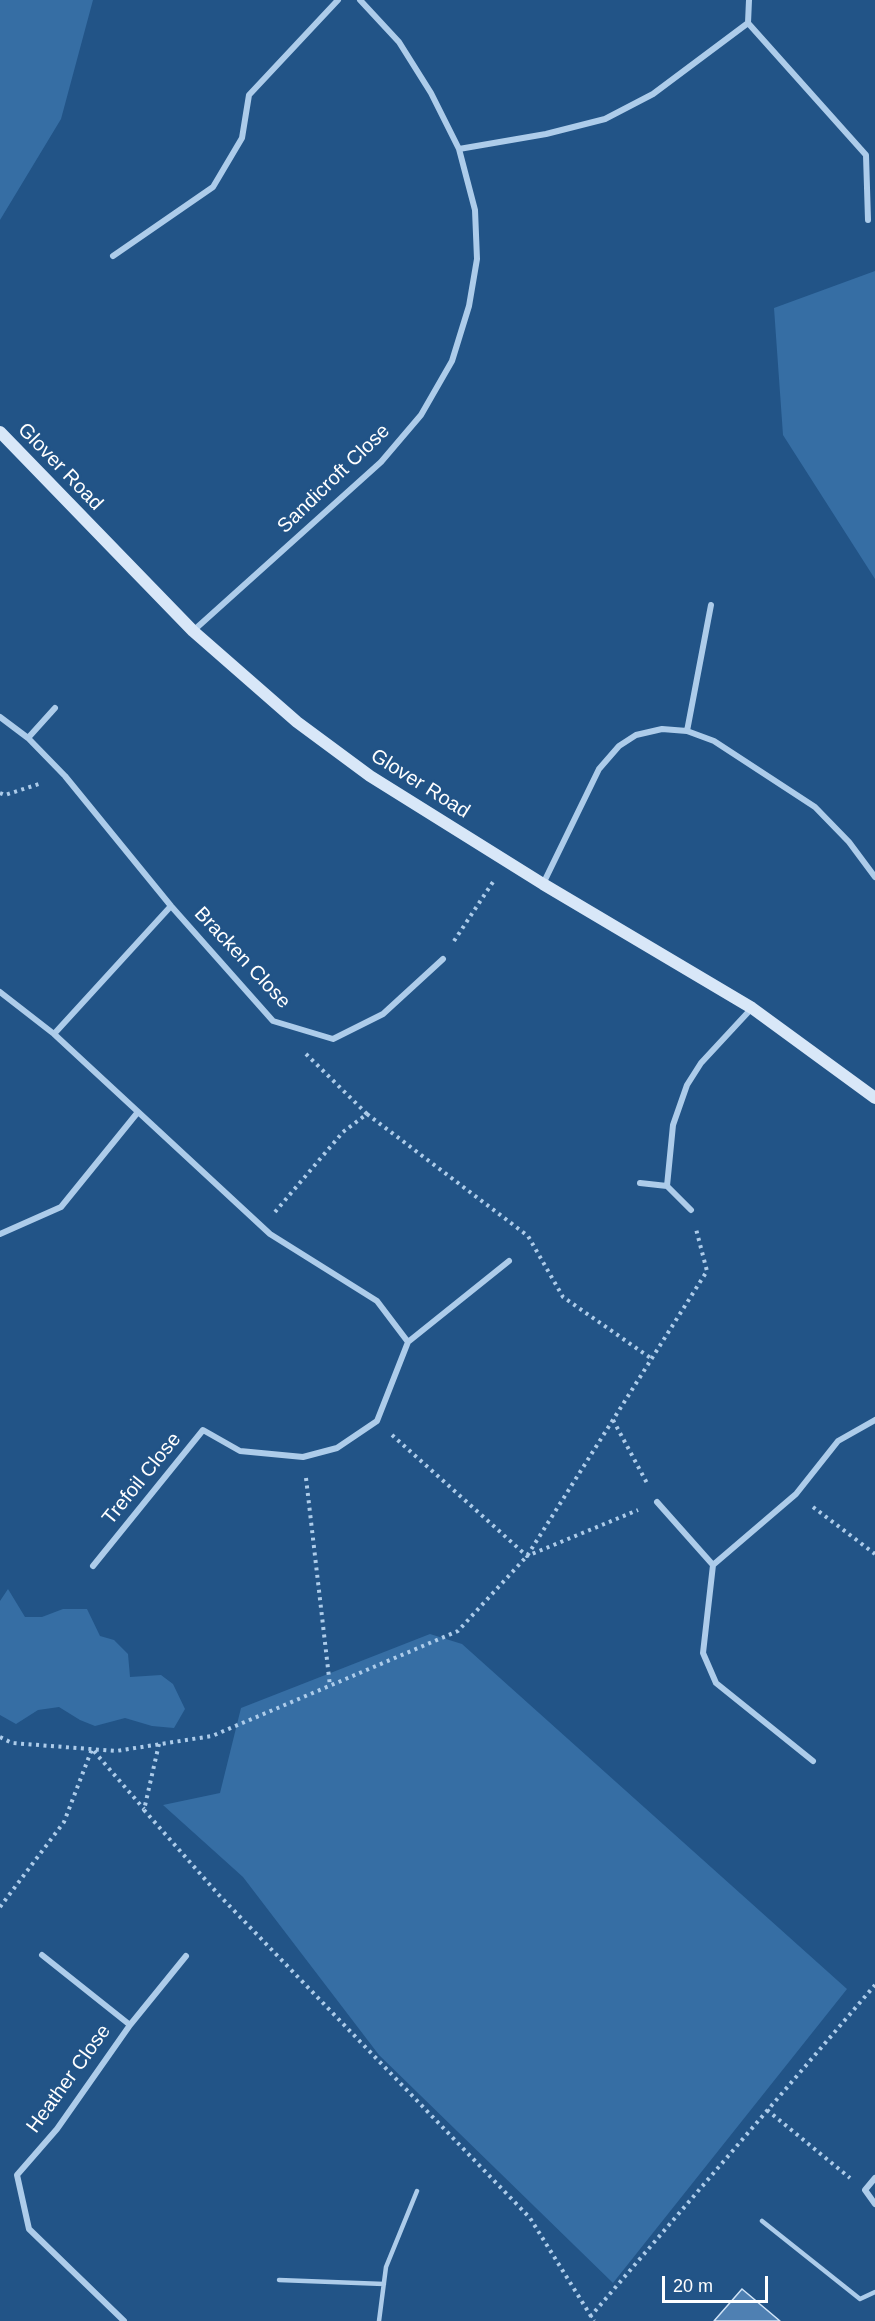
<!DOCTYPE html>
<html>
<head>
<meta charset="utf-8">
<style>
	body { margin:0 }
	#map { position:relative; width:875px; height:2321px; overflow:hidden; background:#225487; font-family:Helvetica,sans-serif }
	canvas { display:block }
	.scale { position:absolute; left:662px; top:2276px; width:106px; height:27px; box-sizing:border-box; border:3px solid #fff; border-top:0; padding-left:8px; font-size:18px; line-height:21px; white-space:nowrap; color:#fff; -webkit-text-stroke:4px #225487; paint-order:stroke }
</style>
</head>
<body>
<div id="map">
<canvas width="875" height="2321"></canvas>
<div class="scale">20 m</div>
</div>
<script>
const g = document.querySelector('canvas').getContext('2d');
g.lineJoin = 'round';
function fillPath(path, color) { g.fillStyle = color; g.fill(path, 'evenodd'); }
const shape = rows => new Path2D(rows.map(r => 'M' + r).join(''));
function trace(path, color, width, dash) { g.strokeStyle = color; g.lineWidth = width; g.lineCap = dash ? 'butt' : 'round'; g.setLineDash(dash || []); g.stroke(path); }
function label(font, color, halo, rows, align = 'center') {
  g.font = font + ' Helvetica,sans-serif'; g.lineWidth = 5; g.setLineDash([]); g.textBaseline = 'middle'; g.strokeStyle = halo; g.fillStyle = color; for (const [text, x, y, turn = 0] of rows) {
    g.save(); g.translate(x, y); g.rotate((+turn || 0) * Math.PI / 180); g.textAlign = isNaN(turn) ? turn : align; if (halo) g.strokeText(text, 0, 0); g.fillText(text, 0, 0); g.restore();
  }
}
const green = shape([
	[0,0,93,0,61,119,0,220],
	[875,271,875,579,783,435,774,308],
	[8,1589,25,1617,42,1617,63,1609,87,1609,100,1636,114,1640,128,1654,130,1677,161,1675,173,1684,185,1709,174,1728,152,1726,125,1718,95,1726,80,1720,59,1707,38,1710,16,1724,0,1715,0,1601],
	[430,1634,462,1644,847,1989,613,2283,379,2055,243,1877,163,1805,220,1793,241,1708]
]);
const building = shape([
	[742,2289,780,2321,714,2321,742,2289]
]);
const path = shape([
	[0,793,5,795,42,783],
	[454,941,493,882],
	[306,1054,367,1114],
	[275,1212,343,1132,367,1114,528,1236,563,1297,652,1359],
	[613,1420,648,1485],
	[392,1435,527,1556,638,1510],
	[306,1478,330,1686],
	[813,1507,875,1554],
	[0,1737,12,1743,116,1751,212,1736,458,1631,527,1556,707,1271,696,1229],
	[159,1744,144,1810,218,1894,530,2218,594,2321],
	[0,1907,64,1822,92,1749,144,1809],
	[767,2110,850,2178],
	[590,2317,875,1985]
]);
const lane = shape([
	[762,2221,860,2299,875,2292],
	[279,2280,384,2284],
	[379,2321,386,2267,417,2191]
]);
const street = shape([
	[748,23,749,0],
	[459,149,546,134,605,119,653,94,748,23,866,155,868,220],
	[113,256,213,187,242,138,249,95,338,0],
	[193,631,381,462,421,415,452,361,469,306,477,259,475,210,459,149,431,93,399,42,360,0],
	[0,717,28,738,65,776,171,906,273,1021,333,1039,383,1014,443,959],
	[687,731,711,605],
	[28,738,55,708],
	[543,884,599,769,619,746,636,735,662,729,687,731,714,741,815,807,849,842,875,877],
	[0,992,54,1034,270,1234,377,1301,408,1342,377,1421,337,1448,303,1457,240,1451,203,1430,93,1566],
	[54,1034,171,906],
	[640,1183,667,1186,691,1210],
	[667,1186,673,1125,687,1085,701,1063,752,1008],
	[0,1234,61,1207,138,1112],
	[408,1342,509,1261],
	[657,1502,713,1565],
	[813,1761,716,1683,703,1653,713,1565,796,1494,838,1441,875,1420],
	[42,1955,130,2025,57,2129,17,2175,29,2229,124,2321],
	[130,2025,186,1956],
	[875,2178,865,2190,875,2204]
]);
const secondary = shape([
	[0,432,193,631,297,722,370,776,543,884,752,1008,875,1098]
]);
const streetNames = [
	["Glover Road",60,467,46],
	["Sandicroft Close",334,479,-44],
	["Glover Road",420,784,32],
	["Bracken Close",242,958,47],
	["Trefoil Close",142,1479,-51],
	["Heather Close",69,2079,-54]
];
fillPath(green, '#366ea4');
fillPath(building, '#4f80b2');
trace(building, '#d1e4f7', 1.5);
trace(path, '#adccea', 4, [3, 4.5]);
trace(lane, '#adccea', 4.5);
trace(street, '#adccea', 6);
trace(secondary, '#d8e7f8', 12);
label('20px', '#fff', '#225487', streetNames);
</script>
</body>
</html>
